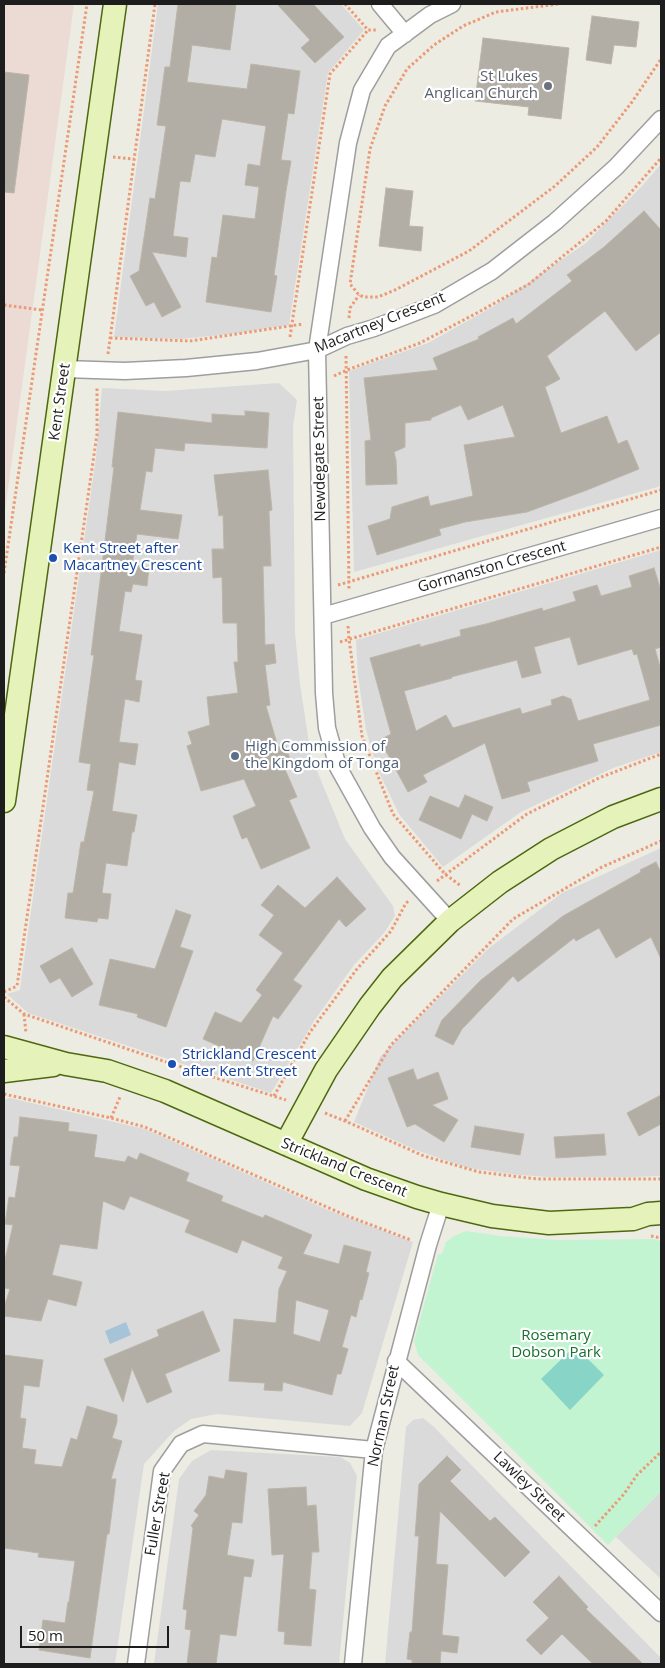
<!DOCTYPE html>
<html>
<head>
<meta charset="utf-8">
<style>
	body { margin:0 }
	#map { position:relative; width:665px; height:1668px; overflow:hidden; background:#edece3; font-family:"Open Sans",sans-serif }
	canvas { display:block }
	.frame { position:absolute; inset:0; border:5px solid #1d1d1d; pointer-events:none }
	.scale { position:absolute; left:20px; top:1626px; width:149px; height:22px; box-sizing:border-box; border:2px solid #1d1d1d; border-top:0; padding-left:6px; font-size:15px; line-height:18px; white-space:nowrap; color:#1d1d1d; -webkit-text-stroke:4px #fff; paint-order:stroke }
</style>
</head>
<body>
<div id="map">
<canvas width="665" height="1668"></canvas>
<div class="frame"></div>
<div class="scale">50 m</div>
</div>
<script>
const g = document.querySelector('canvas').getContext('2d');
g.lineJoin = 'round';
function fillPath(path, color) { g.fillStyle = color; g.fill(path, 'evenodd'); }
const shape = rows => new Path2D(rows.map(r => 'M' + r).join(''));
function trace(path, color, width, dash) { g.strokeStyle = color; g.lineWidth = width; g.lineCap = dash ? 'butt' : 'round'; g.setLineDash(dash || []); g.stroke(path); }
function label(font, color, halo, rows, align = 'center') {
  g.font = font + ' "Open Sans",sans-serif'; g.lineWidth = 4.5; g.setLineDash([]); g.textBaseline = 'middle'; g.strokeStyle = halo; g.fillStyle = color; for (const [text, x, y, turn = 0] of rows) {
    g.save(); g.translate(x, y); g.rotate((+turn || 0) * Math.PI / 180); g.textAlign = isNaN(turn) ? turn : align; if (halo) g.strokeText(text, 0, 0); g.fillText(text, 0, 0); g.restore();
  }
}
const residential = shape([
	[158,4,341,4,364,30,328,73,289,325,238,333,182,339,114,337],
	[661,164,661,486,354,572,349,371,428,343,494,306,586,243,642,186],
	[279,383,297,400,293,426,295,633,300,684,311,756,345,839,393,906,395,916,384,933,354,965,314,1021,271,1093,28,1013,7,994,20,990,21,981,96,457,102,388,165,391],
	[661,550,661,752,613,768,521,812,443,867,399,814,377,768,366,730,358,676,356,640],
	[661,848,661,1176,631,1177,548,1177,519,1175,468,1168,416,1150,354,1122,380,1057,489,948,562,893],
	[10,1098,145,1129,328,1210,413,1242,362,1413,350,1426,217,1414,191,1419,174,1431,144,1464,115,1664,4,1664,4,1100],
	[423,1418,433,1426,661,1658,661,1664,385,1664,406,1427,413,1420],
	[211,1450,340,1457,350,1463,357,1476,339,1664,154,1664,179,1479,192,1461],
	[661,1491,661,1579,616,1537]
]);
const commercial = shape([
	[4,4,74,4,4,518]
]);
const park = shape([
	[466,1231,501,1236,557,1240,652,1239,661,1241,661,1491,608,1545,418,1355,414,1341,438,1254,442,1254,446,1242,454,1236]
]);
const pitch = shape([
	[575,1346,604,1375,570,1410,541,1379]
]);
const water = shape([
	[126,1322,131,1335,110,1344,105,1331]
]);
const building = shape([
	[178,4,236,4,230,50,192,45,187,82,247,89,251,64,300,71,294,114,288,113,281,160,291,161,286,191,274,275,277,276,271,312,206,302,212,257,217,258,223,215,255,219,259,187,245,185,248,164,260,166,266,126,222,119,215,157,195,154,190,182,180,181,173,236,188,238,186,257,152,252,181,307,162,317,154,302,146,306,130,276,139,271,150,198,155,199,166,126,157,125,165,67,170,67,178,4],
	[277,4,313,4,344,37,315,63,301,48,310,40,277,4],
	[592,16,639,22,636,47,614,45,611,64,586,60,592,16],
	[483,38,569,48,561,119,528,115,529,107,475,101,483,38],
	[4,72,29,75,14,193,4,192,4,72],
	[386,188,413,191,409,226,423,227,421,251,379,246,386,188],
	[644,211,661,230,661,332,636,351,605,311,547,356,560,379,545,387,561,433,607,416,618,444,627,440,639,469,587,490,527,512,465,522,439,529,441,535,377,555,368,526,390,519,392,507,428,496,430,506,473,496,464,445,515,437,503,405,468,420,461,405,431,418,431,420,405,423,405,447,394,452,396,460,397,484,366,485,365,441,371,440,364,378,438,370,433,358,479,339,478,337,513,318,516,324,572,281,567,275,604,247,644,211],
	[245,411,269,413,267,448,185,443,184,451,155,448,152,472,146,471,140,510,182,515,178,539,137,534,132,565,149,567,147,586,133,584,131,592,125,591,119,631,142,635,135,680,142,681,139,702,125,699,119,742,138,744,135,765,119,762,112,811,137,815,134,832,132,832,127,866,106,863,102,893,111,894,108,919,98,918,97,922,65,918,68,893,73,893,81,842,84,842,94,791,87,790,91,764,79,762,94,655,91,655,114,467,112,467,118,412,212,423,212,414,245,416,245,411],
	[268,470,272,510,269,511,271,566,263,566,265,645,274,644,276,663,265,665,270,705,266,706,278,747,285,744,292,765,284,767,297,797,289,800,310,848,261,869,247,837,242,839,233,816,256,806,244,779,201,791,187,746,192,744,188,732,210,725,207,697,238,693,234,662,238,662,237,623,223,623,222,577,213,578,212,549,224,549,223,515,219,516,214,475,268,470],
	[654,568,661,591,661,647,655,649,661,670,661,725,593,744,598,761,527,782,530,791,502,799,485,743,423,775,427,782,408,792,380,740,391,734,370,658,420,644,420,647,461,636,460,630,486,624,542,608,543,611,576,601,573,592,597,585,601,596,632,587,629,576,654,568],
	[570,637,578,665,632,649,634,655,637,654,650,700,578,721,571,699,563,696,551,700,552,705,522,714,520,708,453,728,446,715,416,731,404,691,452,678,451,677,517,660,522,678,541,673,534,647,570,637],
	[465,795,493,807,487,821,472,814,461,839,419,820,430,796,459,808,465,795],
	[656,862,661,873,661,959,651,937,616,958,599,928,576,941,574,938,518,982,513,976,462,1029,453,1045,435,1036,442,1020,481,980,563,916,641,872,640,870,656,862],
	[337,877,366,909,346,927,339,919,293,980,302,986,278,1019,273,1016,253,1061,203,1039,215,1012,241,1023,262,995,256,990,283,953,259,935,274,915,261,905,278,885,305,908,337,877],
	[176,910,191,915,180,947,193,951,166,1027,137,1017,138,1014,99,1005,110,959,155,969,176,910],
	[72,948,93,984,72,997,60,978,50,983,40,966,72,948],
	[413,1069,417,1080,438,1072,448,1099,432,1105,458,1120,444,1142,415,1124,407,1127,388,1078,413,1069],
	[661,1095,661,1124,639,1136,627,1113,661,1095],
	[20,1117,69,1123,68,1131,97,1135,94,1157,125,1162,128,1156,137,1160,140,1153,189,1173,186,1181,223,1196,221,1201,263,1218,265,1215,312,1235,303,1254,339,1264,344,1245,371,1252,366,1272,369,1273,362,1300,360,1299,356,1317,351,1315,342,1347,348,1349,341,1374,337,1374,332,1395,283,1382,282,1391,264,1390,265,1383,229,1381,234,1319,276,1323,279,1289,287,1271,278,1268,283,1257,242,1240,237,1253,185,1232,190,1220,130,1196,124,1210,103,1201,97,1249,60,1244,52,1275,82,1282,76,1306,48,1299,41,1321,4,1316,4,1307,10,1289,4,1288,4,1264,13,1225,5,1224,9,1197,15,1198,20,1166,10,1165,14,1137,18,1137,20,1117],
	[296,1300,329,1310,320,1342,293,1334,296,1300],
	[475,1126,524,1134,520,1155,471,1147,475,1126],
	[604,1134,606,1155,556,1158,554,1137,604,1134],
	[203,1311,220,1351,165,1374,172,1392,147,1403,132,1368,123,1402,104,1359,159,1336,157,1330,203,1311],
	[4,1355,43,1360,39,1387,24,1385,20,1418,26,1419,22,1448,36,1450,34,1464,62,1467,71,1438,77,1440,87,1406,117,1415,117,1422,112,1438,122,1441,111,1479,116,1479,109,1534,107,1534,90,1658,39,1650,43,1620,65,1623,68,1602,69,1602,75,1561,38,1557,39,1553,4,1548,4,1355],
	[447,1456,461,1470,450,1481,490,1521,495,1517,530,1552,505,1577,440,1511,436,1564,448,1565,442,1635,459,1637,457,1653,441,1651,440,1664,412,1664,412,1660,407,1659,410,1632,412,1632,419,1536,415,1536,419,1484,447,1456],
	[226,1470,247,1473,242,1523,232,1522,227,1555,254,1560,251,1577,244,1576,236,1636,220,1634,216,1664,187,1664,191,1630,185,1629,187,1610,183,1609,193,1528,191,1526,199,1515,194,1511,206,1495,209,1476,224,1479,226,1470],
	[306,1487,307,1506,316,1505,319,1552,312,1552,309,1589,316,1590,311,1646,284,1644,285,1632,278,1631,284,1554,272,1555,268,1489,306,1487],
	[559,1576,588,1607,586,1609,643,1664,593,1664,562,1634,541,1655,526,1640,549,1618,533,1602,559,1576]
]);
const path = shape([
	[345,4,368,30,378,30],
	[558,4,496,12,463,26,434,45,407,69,385,106,370,149,350,284,359,295,364,297,378,297,395,290,469,251,555,186,597,147,632,102,661,59],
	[113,157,134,159],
	[4,305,42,310],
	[349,318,350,308,359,295],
	[290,337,330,74,368,30],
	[110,338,190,341,303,324],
	[108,354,155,4],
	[346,356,349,590],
	[334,376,347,370,420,343,475,314,529,284,606,221,661,158],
	[4,573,87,4],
	[338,585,661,490],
	[348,626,349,639,362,736,393,814,445,874,461,886],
	[340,642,661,547],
	[437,881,527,814,599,778,661,754],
	[4,992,17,986,97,434,97,387],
	[4,997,24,1014,172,1064,286,1100],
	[24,1014,26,1033],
	[4,1094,111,1118,145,1127,345,1215,411,1240],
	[274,1096,310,1032,357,969,391,931,406,903,410,900],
	[325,1113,345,1121,424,1156,479,1172,537,1179,661,1179],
	[111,1118,120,1097],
	[345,1121,391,1045,513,919,602,867,661,841],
	[651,1236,661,1238],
	[595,1526,624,1494,637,1475,661,1452]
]);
const street = shape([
	[380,4,405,34],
	[64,369,125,371,186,368,257,361,317,350,347,336,374,328,434,305,492,271,555,222,616,167,661,119],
	[323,616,661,518],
	[450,921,392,857,372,828,338,767,327,728,324,693,317,350,348,143,362,90,388,46,430,15,452,4],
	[396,1361,661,1613],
	[136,1664,162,1471,181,1444,203,1434,374,1450],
	[353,1664,374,1450,428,1245,441,1204]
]);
const secondary = shape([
	[4,801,115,4],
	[4,1047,66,1064,107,1071,165,1091,366,1179,417,1197,441,1204,492,1216,549,1223,633,1219,648,1214,661,1213],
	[4,1071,53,1065],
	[286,1144,326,1070,370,1006,392,978,450,921,500,882,551,849,613,817,661,799]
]);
const markers = [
	[548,86,5,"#6b7280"],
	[53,558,5,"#1a4fb4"],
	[235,756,5,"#5c6f8a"],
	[172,1064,5,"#1a4fb4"]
];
const worshipNames = [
	["St Lukes",538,77],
	["Anglican Church",538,94]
];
const streetNames = [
	["Macartney Crescent",380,323,-22],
	["Kent Street",60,402,-82],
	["Newdegate Street",320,459,-91],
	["Gormanston Crescent",492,567,-16],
	["Strickland Crescent",344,1168,22],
	["Norman Street",384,1416,-78],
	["Lawley Street",529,1487,44],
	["Fuller Street",158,1514,-80]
];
const transitNames = [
	["Kent Street after",63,549],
	["Macartney Crescent",63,566],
	["Strickland Crescent",182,1055],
	["after Kent Street",182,1072]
];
const serviceNames = [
	["High Commission of",245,747],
	["the Kingdom of Tonga",245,764]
];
const parkNames = [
	["Rosemary",556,1336],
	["Dobson Park",556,1353]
];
fillPath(residential, '#dadada');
fillPath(commercial, '#ecdad4');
fillPath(park, '#c3f4d1');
fillPath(pitch, '#88d5c7');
fillPath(water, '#a7c3d7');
fillPath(building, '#b2aea6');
trace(building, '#bdb5a7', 1);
trace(street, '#9e9e9e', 19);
trace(secondary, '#4d680f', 25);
trace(path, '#ec9975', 3, [2.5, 2.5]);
trace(street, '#fff', 16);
trace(secondary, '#e5f3bb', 22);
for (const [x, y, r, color] of markers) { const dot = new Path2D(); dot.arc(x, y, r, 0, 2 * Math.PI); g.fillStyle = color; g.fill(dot); trace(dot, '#fff', 2); }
label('15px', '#5b616d', '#fff', worshipNames, 'right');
label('15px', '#1d1d1d', '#fff', streetNames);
label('15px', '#164399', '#fff', transitNames, 'left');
label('15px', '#4e5e75', '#fff', serviceNames, 'left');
label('15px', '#15702f', '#fff', parkNames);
</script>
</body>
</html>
